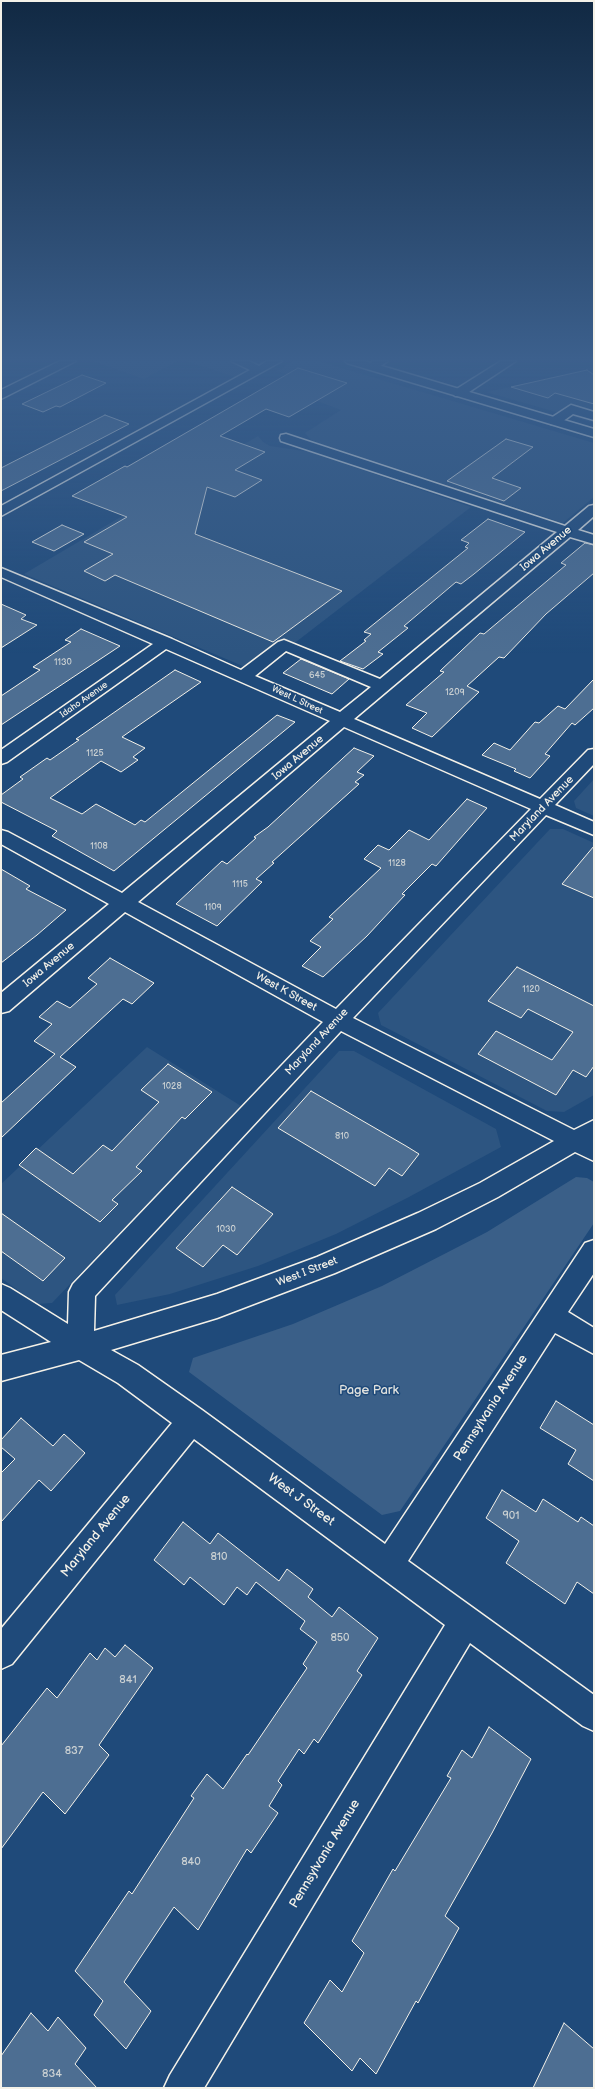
<!DOCTYPE html>
<html>
<head>
<meta charset="utf-8">
<style>
	body { margin:0 }
	#map { position:relative; width:595px; height:2089px; overflow:hidden; background:#1f4a7a; font-family:"Balsamiq Sans",sans-serif }
	canvas { display:block }
	.frame { position:absolute; inset:0; border:2px solid #f4f1e8; pointer-events:none }
</style>
</head>
<body>
<div id="map">
<canvas width="595" height="2089"></canvas>
<div class="frame"></div>
</div>
<script>
const g = document.querySelector('canvas').getContext('2d');
g.lineJoin = 'round';
function fillPath(path, color) { g.fillStyle = color; g.fill(path, 'evenodd'); }
const shape = rows => new Path2D(rows.map(r => 'M' + r).join(''));
function trace(path, color, width, dash) { g.strokeStyle = color; g.lineWidth = width; g.lineCap = dash ? 'butt' : 'round'; g.setLineDash(dash || []); g.stroke(path); }
function label(font, color, halo, rows, align = 'center') {
  g.font = font + ' "Balsamiq Sans",sans-serif'; g.lineWidth = 3; g.setLineDash([]); g.textBaseline = 'middle'; g.strokeStyle = halo; g.fillStyle = color; for (const [text, x, y, turn = 0] of rows) {
    g.save(); g.translate(x, y); g.rotate((+turn || 0) * Math.PI / 180); g.textAlign = isNaN(turn) ? turn : align; if (halo) g.strokeText(text, 0, 0); g.fillText(text, 0, 0); g.restore();
  }
}
const built = shape([
	[92,361,178,361,144,379],
	[186,361,268,361,237,378],
	[293,361,318,361,594,443,594,497,563,523,318,443,311,440,305,433,341,410,317,401,334,390,277,371],
	[594,370,594,423,486,392],
	[258,436,263,442,270,446,310,452,471,507,257,672,24,574],
	[594,779,594,816,576,808,574,801],
	[550,829,563,829,594,843,594,1095,564,1112,547,1111,381,1025,378,1013],
	[147,1047,241,1106,52,1303,37,1304,1,1278,1,1184],
	[339,1051,354,1051,496,1129,501,1147,409,1197,336,1234,258,1266,170,1294,117,1305,115,1295]
]);
const green = shape([
	[576,1177,587,1178,594,1182,594,1223,400,1511,382,1515,189,1372,193,1358,293,1324,382,1286,487,1232]
]);
const building = shape([
	[298,368,347,383,289,417,266,409,220,436,265,452,235,470,262,480,235,497,207,487,195,534,342,591,273,642,115,575,105,581,84,571,113,554,84,542,127,517,72,496,125,466,127,467,298,368],
	[587,370,594,375,594,404,555,393,548,398,511,387,587,370],
	[82,375,106,383,60,407,56,406,43,412,22,404,82,375],
	[105,415,129,424,1,491,1,468,105,415],
	[506,439,533,447,492,478,521,488,504,501,447,481,506,439],
	[488,519,525,532,474,574,461,584,456,582,404,626,408,628,378,652,383,654,363,669,340,661,366,641,364,640,371,634,364,632,468,548,465,547,469,543,461,540,488,519],
	[62,525,84,534,54,551,32,542,62,525],
	[585,543,594,545,594,573,546,614,504,658,499,657,467,686,479,692,432,737,412,728,427,713,406,705,444,672,440,671,480,633,484,634,566,565,561,563,585,543],
	[1,604,26,615,21,619,37,625,1,648,1,604],
	[81,629,120,646,1,725,1,696,40,670,33,667,71,642,65,640,81,629],
	[301,659,349,679,332,694,283,673,301,659],
	[175,670,201,682,122,737,145,748,133,757,138,760,121,772,101,761,50,798,82,814,96,804,135,825,141,820,145,822,277,715,295,722,114,871,52,836,57,831,1,802,1,795,23,779,20,777,47,758,50,760,79,740,76,739,175,670],
	[594,679,594,708,575,725,572,723,545,754,550,756,530,778,514,771,516,769,482,755,494,743,510,750,535,722,539,723,558,706,565,709,594,679],
	[354,748,374,756,357,772,364,775,355,782,359,784,272,862,274,863,256,879,262,882,217,926,176,904,222,861,227,864,256,838,254,837,268,827,354,748],
	[467,799,487,808,436,866,432,864,402,894,405,895,367,936,323,977,302,966,321,947,310,941,333,919,329,917,381,868,364,859,378,845,389,850,409,830,429,840,467,799],
	[594,846,594,898,562,884,594,846],
	[1,869,30,886,26,889,66,910,37,935,1,963,1,869],
	[110,958,154,983,132,1004,123,999,60,1057,76,1067,1,1138,1,1103,55,1054,34,1041,52,1024,39,1017,57,1001,70,1008,97,984,88,978,110,958],
	[517,967,594,1006,594,1066,586,1077,573,1070,556,1095,478,1054,496,1031,552,1060,573,1032,528,1009,521,1018,488,1001,517,967],
	[168,1064,212,1092,185,1119,182,1117,136,1167,142,1171,112,1200,118,1204,100,1222,19,1165,36,1148,73,1174,103,1145,112,1151,159,1102,141,1090,168,1064],
	[311,1091,406,1146,419,1154,402,1176,389,1168,375,1186,278,1128,311,1091],
	[232,1187,273,1214,237,1255,223,1245,203,1267,176,1248,232,1187],
	[1,1213,65,1258,43,1281,1,1251,1,1213],
	[556,1401,594,1425,594,1481,568,1464,576,1450,540,1428,556,1401],
	[21,1418,53,1446,64,1434,85,1453,51,1491,39,1480,1,1522,1,1473,15,1459,1,1447,1,1440,21,1418],
	[502,1490,536,1512,543,1499,578,1522,581,1517,594,1526,594,1594,577,1582,565,1604,506,1563,519,1541,486,1518,502,1490],
	[183,1522,210,1544,218,1533,279,1581,287,1569,313,1589,308,1597,332,1617,339,1607,378,1638,357,1671,362,1675,318,1743,314,1739,304,1754,299,1749,278,1781,282,1785,269,1806,278,1813,251,1853,247,1849,198,1930,174,1907,124,1982,151,2011,126,2049,94,2015,103,2001,75,1971,129,1891,132,1894,194,1798,191,1796,207,1774,223,1789,247,1754,248,1755,307,1668,303,1664,317,1642,300,1629,305,1621,256,1582,247,1595,237,1587,224,1605,190,1577,184,1585,154,1560,183,1522],
	[125,1645,153,1668,99,1745,109,1755,65,1814,43,1792,1,1849,1,1746,47,1688,57,1698,90,1653,97,1660,105,1648,115,1657,125,1645],
	[489,1727,531,1759,492,1833,445,1916,459,1928,418,2003,416,2001,376,2074,360,2058,352,2071,304,2023,330,1980,342,1992,364,1953,352,1941,393,1869,395,1871,451,1778,447,1776,462,1750,472,1758,489,1727],
	[31,2013,48,2031,58,2017,86,2048,75,2064,97,2088,1,2088,1,2056,31,2013],
	[564,2023,594,2049,594,2088,533,2088,564,2023]
]);
const minor = shape([
	[60,361,76,361,1,399,1,390,60,361],
	[231,361,249,361,259,366,267,361,282,361,1,516,1,506,250,370,231,361],
	[373,361,388,361,376,369,368,369,366,367,373,361],
	[501,361,516,361,463,396,455,396,453,393,455,390,501,361],
	[571,405,594,412,594,420,573,414,559,424,551,424,549,421,551,418,571,405],
	[286,434,565,526,589,506,594,505,594,516,578,530,594,535,594,544,570,537,354,719,540,799,588,750,594,749,594,764,555,805,594,822,594,835,546,815,353,1018,574,1130,594,1120,594,1161,575,1152,498,1197,436,1229,335,1273,217,1318,111,1350,138,1365,202,1410,385,1544,585,1243,594,1240,594,1273,568,1312,594,1328,594,1354,555,1333,408,1561,594,1695,594,1731,583,1726,470,1643,204,2088,164,2088,170,2075,445,1625,194,1439,12,1664,1,1669,1,1629,172,1423,118,1383,79,1360,1,1381,1,1355,51,1342,1,1310,1,1284,10,1288,68,1324,69,1292,73,1284,323,1022,125,912,9,1011,1,1013,1,993,109,904,1,844,1,830,8,832,122,893,330,721,166,649,7,762,1,764,1,750,153,644,1,577,1,568,172,639,241,670,278,642,284,640,380,679,557,532,281,441,280,438,281,435,286,434],
	[286,651,371,687,340,712,255,676,286,651],
	[344,727,531,809,336,1009,138,902,344,727],
	[341,1031,554,1141,480,1183,418,1213,317,1257,217,1294,94,1331,95,1296,341,1031]
]);
const highway = shape([
	[345,361,365,361,594,429,594,437,347,363,345,361]
]);
const numberNames = [
	["1130",63,663],
	["645",317,676],
	["1209",455,693],
	["1125",95,754],
	["1108",99,847],
	["1128",397,864],
	["1115",240,885],
	["1109",213,908],
	["1120",531,990],
	["1028",172,1087],
	["810",342,1137],
	["1030",226,1230]
];
const farStreetnames = [
	["Idaho Avenue",84,700,-35],
	["West L Street",297,700,25]
];
const streetNames = [
	["Iowa Avenue",546,549,-40],
	["Iowa Avenue",298,758,-40],
	["Maryland Avenue",542,809,-46],
	["Iowa Avenue",49,965,-40],
	["West K Street",286,992,29],
	["Maryland Avenue",317,1042,-47],
	["West I Street",307,1272,-21]
];
const nearNumbernames = [
	["901",511,1516],
	["810",219,1557],
	["850",340,1638],
	["841",128,1680],
	["837",74,1751],
	["840",191,1862],
	["834",52,2074]
];
const nearParknames = [
	["Page Park",369,1391]
];
const nearStreetnames = [
	["Pennsylvania Avenue",491,1408,-57],
	["West J Street",301,1500,36],
	["Maryland Avenue",96,1536,-51],
	["Pennsylvania Avenue",325,1854,-59]
];
fillPath(built, '#2d5581');
fillPath(green, '#3a5f88');
fillPath(building, '#4d6e92');
trace(building, '#f4f1e8', 1);
trace(minor, '#f4f1e8', 3);
trace(highway, '#f4f1e8', 3);
fillPath(minor, '#1f4a7a');
fillPath(highway, '#1f4a7a');
const sky = g.createLinearGradient(0, 0, 0, 654);
sky.addColorStop(0, '#112943');
sky.addColorStop(0.55, '#3c608d');
sky.addColorStop(1, '#3c608d00');
g.fillStyle = sky;
g.fillRect(0, 0, 595, 654);
label('9px', '#cad0d2', null, numberNames);
label('9px', '#f4f1e8', '#1f4a7a', farStreetnames);
label('11px', '#f4f1e8', '#1f4a7a', streetNames);
label('11px', '#cad0d2', null, nearNumbernames);
label('13px', '#e1e2de', '#1f4a7a', nearParknames);
label('13px', '#f4f1e8', '#1f4a7a', nearStreetnames);
</script>
</body>
</html>
